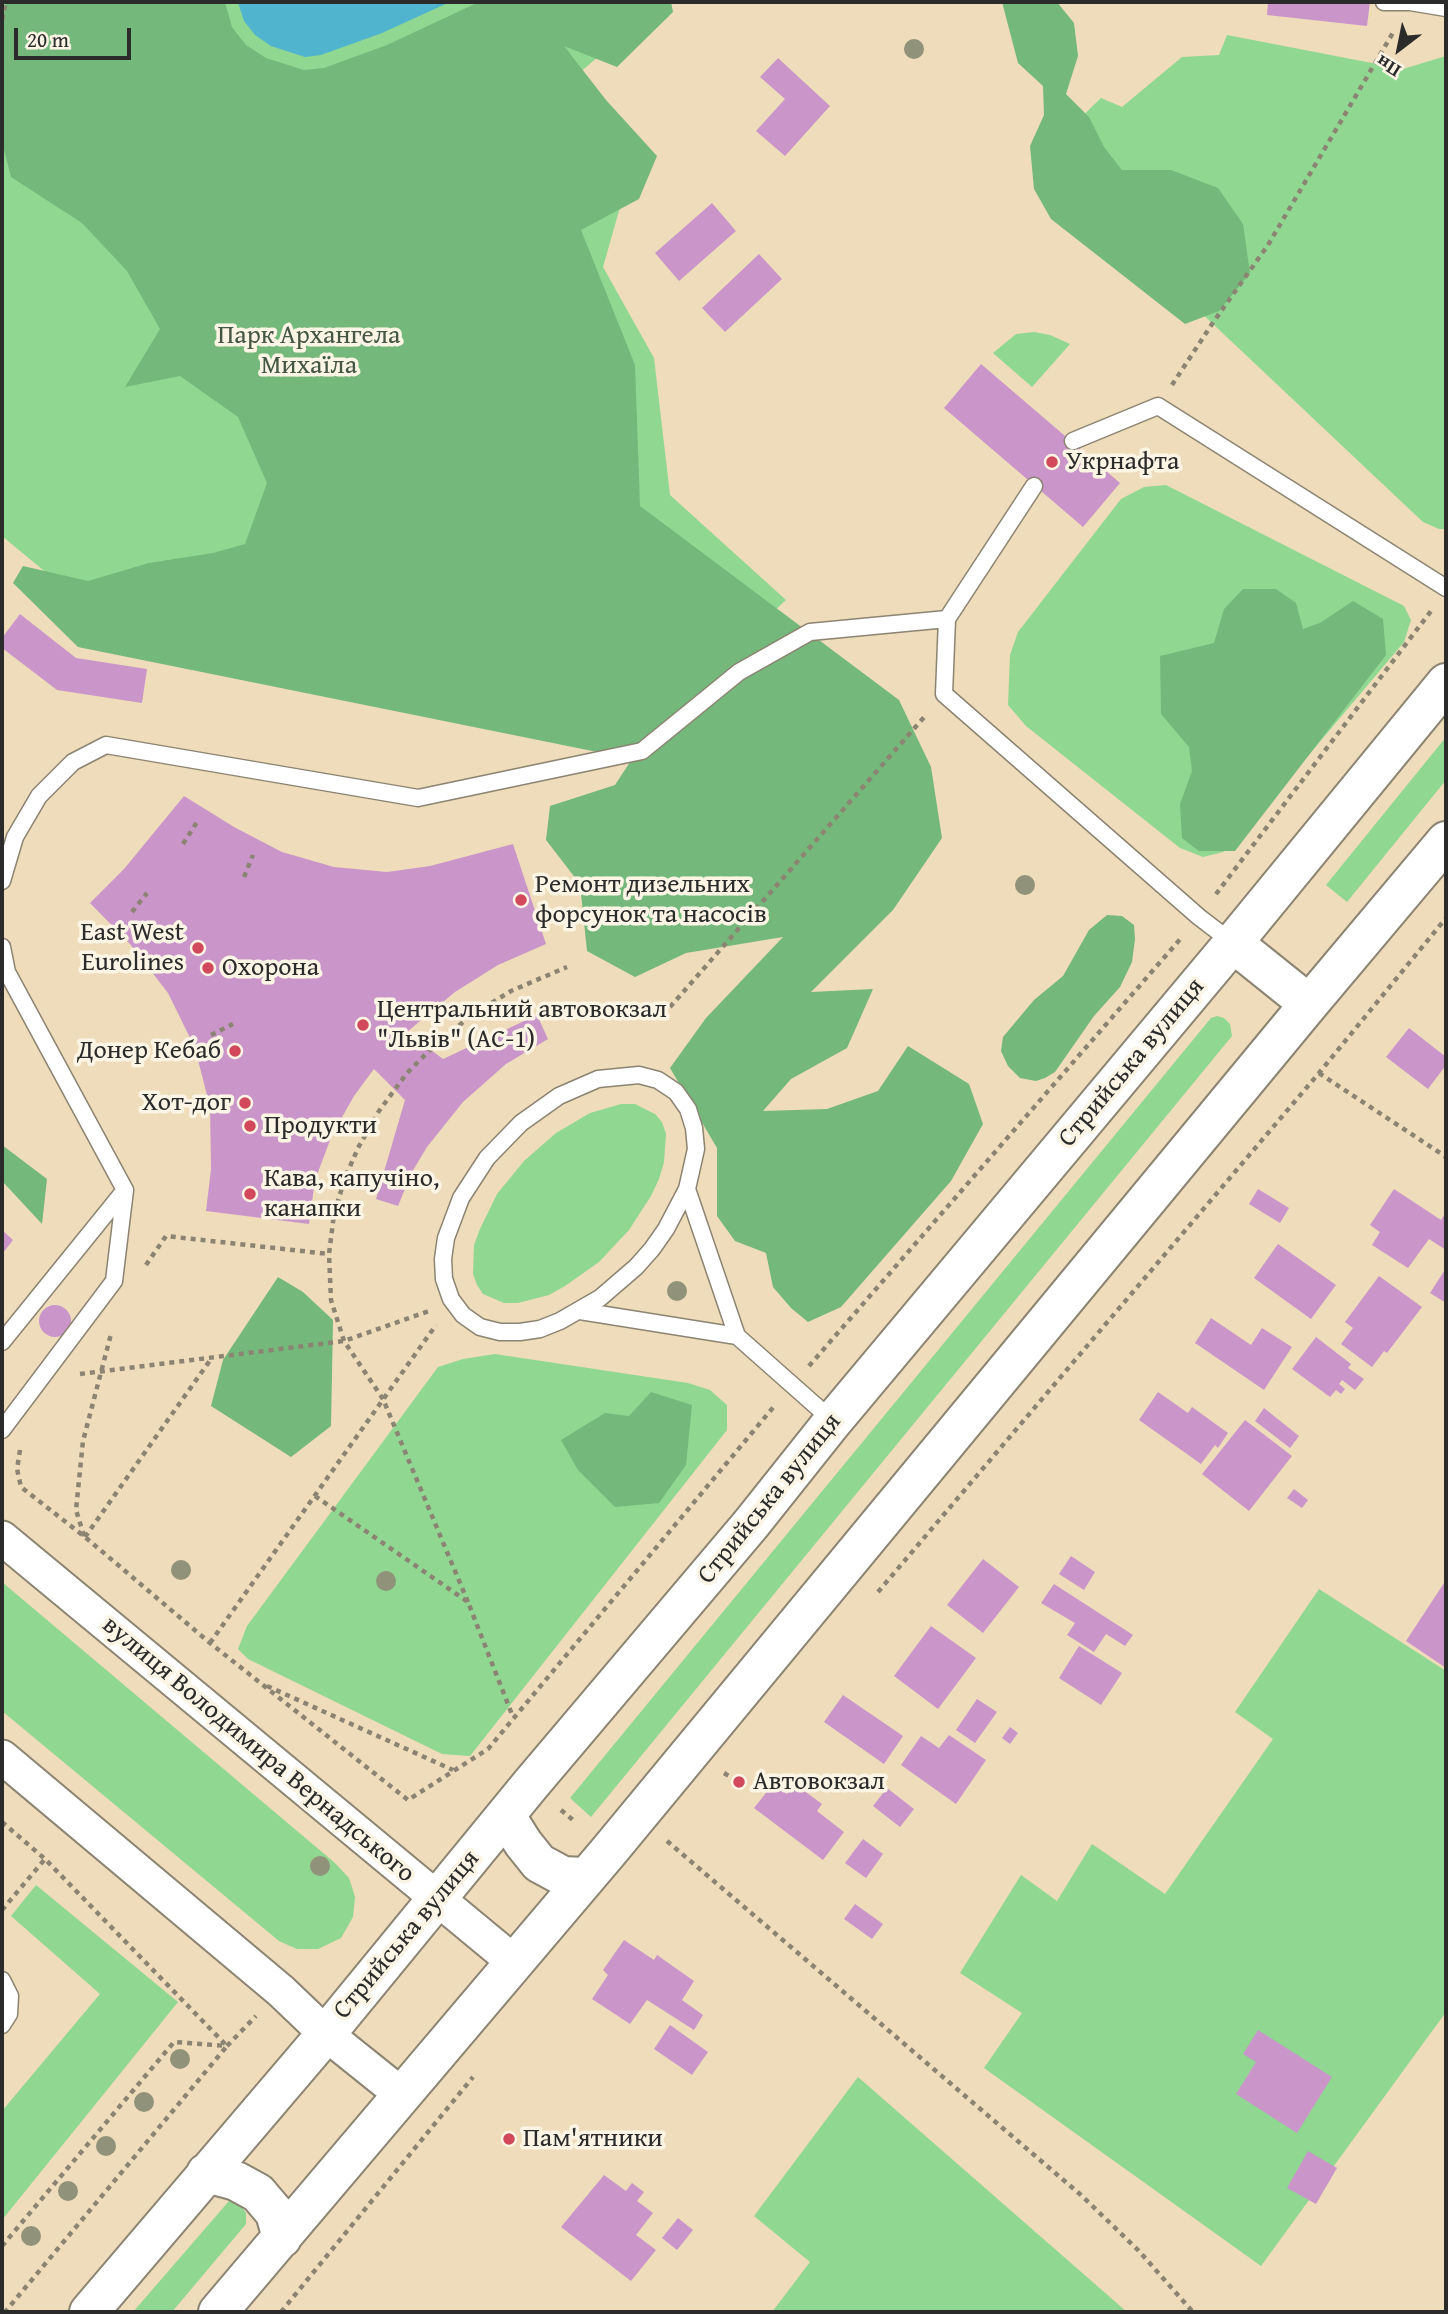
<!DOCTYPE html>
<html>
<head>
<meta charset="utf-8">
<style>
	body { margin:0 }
	#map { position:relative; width:1448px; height:2314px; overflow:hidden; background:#eedcba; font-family:"Gentium Book Plus",serif }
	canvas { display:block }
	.frame { position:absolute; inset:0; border:4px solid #2b2b2b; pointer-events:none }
	.north { position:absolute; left:1364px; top:14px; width:70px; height:70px; -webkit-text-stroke:5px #fcf5e5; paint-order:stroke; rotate:212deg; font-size:19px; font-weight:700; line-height:28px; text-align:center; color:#2b2b2b }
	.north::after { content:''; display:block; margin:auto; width:24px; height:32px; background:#2b2b2b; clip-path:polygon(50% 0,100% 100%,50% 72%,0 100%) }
	.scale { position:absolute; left:14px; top:28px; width:117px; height:32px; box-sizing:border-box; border:4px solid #2b2b2b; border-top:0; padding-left:9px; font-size:21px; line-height:24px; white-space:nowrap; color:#2b2b2b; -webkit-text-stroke:5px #fcf5e5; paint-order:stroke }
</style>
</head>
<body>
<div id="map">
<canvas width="1448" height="2314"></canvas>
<div class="frame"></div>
<div class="north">Пн</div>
<div class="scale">20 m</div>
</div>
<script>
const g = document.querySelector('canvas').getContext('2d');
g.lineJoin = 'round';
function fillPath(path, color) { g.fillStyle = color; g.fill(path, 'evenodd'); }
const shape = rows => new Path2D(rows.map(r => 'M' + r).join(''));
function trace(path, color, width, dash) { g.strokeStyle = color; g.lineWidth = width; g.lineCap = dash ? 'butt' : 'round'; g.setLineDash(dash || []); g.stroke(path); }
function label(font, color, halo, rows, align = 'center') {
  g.font = font + ' "Gentium Book Plus",serif'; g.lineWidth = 7; g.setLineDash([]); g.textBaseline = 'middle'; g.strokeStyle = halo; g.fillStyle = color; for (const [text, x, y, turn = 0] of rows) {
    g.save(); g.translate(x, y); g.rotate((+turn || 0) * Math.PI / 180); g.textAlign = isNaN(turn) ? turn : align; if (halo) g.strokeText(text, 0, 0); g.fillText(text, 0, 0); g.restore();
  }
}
const green = shape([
	[2,2,645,2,650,12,570,81,632,165,603,267,654,358,670,495,786,600,657,718,119,633,2,536],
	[1227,35,1403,69,1446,56,1446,529,1439,529,1423,522,1038,159,1101,98,1122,107,1182,57,1219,55],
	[1034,332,1050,335,1070,344,1032,387,993,353,1016,334],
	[1166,485,1404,606,1411,620,1404,642,1238,839,1223,852,1203,857,1180,848,1026,726,1008,705,1010,655,1018,632,1121,499,1144,487],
	[1446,737,1446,780,1347,902,1326,885],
	[1217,1016,1224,1018,1230,1024,1232,1036,591,1817,570,1798,1211,1018],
	[621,1104,635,1104,655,1114,662,1122,666,1134,664,1162,659,1179,651,1196,629,1230,599,1262,565,1286,549,1295,518,1303,504,1303,483,1294,477,1285,473,1274,474,1245,480,1229,497,1194,524,1161,556,1133,590,1113],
	[495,1354,688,1383,710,1390,727,1405,727,1430,470,1756,442,1754,248,1659,238,1649,247,1626,438,1367,463,1359],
	[2,1582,335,1863,349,1878,355,1897,353,1917,341,1938,318,1949,297,1949,279,1941,2,1711],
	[1319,1589,1446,1671,1446,2012,1261,2266,984,2068,1022,2013,960,1973,1021,1875,1057,1901,1092,1844,1165,1894,1273,1739,1235,1712],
	[36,1885,178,2002,2,2220,2,2111,100,1994,11,1916],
	[858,2077,1127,2312,772,2312,810,2262,754,2216],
	[229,2201,238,2204,243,2209,246,2213,246,2224,172,2312,133,2312]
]);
const forest = shape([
	[7,2,225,2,232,27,246,45,266,58,304,70,324,68,387,45,479,2,671,2,673,12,617,67,564,46,606,100,657,156,639,199,581,230,635,365,640,506,899,700,931,767,942,838,893,910,811,992,873,989,847,1048,791,1079,763,1111,827,1109,878,1091,908,1046,969,1084,983,1124,951,1181,841,1307,808,1322,791,1308,773,1287,766,1253,735,1241,717,1216,717,1148,670,1068,706,1018,783,937,686,953,635,977,587,951,580,884,546,840,550,806,615,785,632,759,78,647,13,583,23,566,88,581,149,563,213,553,245,544,267,483,238,417,180,376,125,387,160,329,127,271,82,223,11,177,2,142,2,37,5,5],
	[1002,2,1057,2,1074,23,1078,56,1066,94,1089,117,1104,147,1122,170,1171,170,1218,188,1243,224,1250,273,1219,311,1185,324,1051,219,1034,189,1030,146,1044,115,1043,86,1018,63],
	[1243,589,1276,589,1296,603,1303,629,1320,623,1353,601,1383,619,1386,655,1235,851,1199,851,1182,838,1180,804,1192,771,1189,747,1161,714,1160,656,1214,643,1224,609],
	[1107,915,1122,916,1134,925,1135,939,1132,962,1120,987,1094,1016,1055,1072,1045,1078,1036,1081,1020,1078,1008,1066,1001,1051,1003,1037,1034,1000,1063,976,1089,930],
	[2,1145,47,1179,42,1224,2,1181],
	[278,1277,303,1292,333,1320,331,1426,291,1457,211,1406,223,1360],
	[651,1392,692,1405,686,1465,659,1503,615,1507,578,1470,561,1440,605,1413,629,1416]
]);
const water = shape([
	[238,2,450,2,382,33,321,55,305,57,271,46,255,35,244,21]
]);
const building = shape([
	[1268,2,1370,2,1367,26,1267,15],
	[778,58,830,106,785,156,756,131,785,99,760,77],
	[712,203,736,231,679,281,655,253],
	[759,254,782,279,725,332,702,308],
	[981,364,1120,483,1083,527,944,408],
	[20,614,76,658,147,669,142,703,57,690,2,648,2,638],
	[184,796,234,827,282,852,334,867,387,872,430,866,513,844,546,944,498,965,455,992,407,1032,443,1059,537,1015,548,1039,506,1064,463,1102,427,1147,412,1172,398,1206,376,1199,405,1100,374,1069,354,1096,332,1135,315,1180,309,1224,206,1211,211,1169,210,1107,195,1048,168,993,130,944,90,903,124,869],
	[1409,1028,1446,1057,1446,1065,1428,1089,1386,1057],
	[1258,1189,1289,1208,1280,1223,1249,1204],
	[1394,1189,1441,1220,1446,1212,1446,1250,1429,1239,1408,1268,1372,1245,1380,1232,1370,1225],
	[2,1230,13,1240,2,1254],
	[1278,1244,1336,1285,1311,1319,1254,1278],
	[1446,1268,1446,1303,1430,1293],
	[1379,1276,1422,1307,1387,1353,1384,1351,1372,1367,1341,1344,1353,1328,1345,1322],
	'39 1321a16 16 0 1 1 32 0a16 16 0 1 1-32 0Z',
	[1211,1318,1251,1345,1262,1328,1292,1347,1264,1390,1195,1343],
	[1316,1337,1351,1364,1348,1368,1364,1379,1355,1390,1342,1380,1339,1384,1345,1389,1341,1394,1336,1390,1330,1397,1292,1369],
	[1158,1392,1188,1413,1192,1407,1228,1433,1218,1448,1215,1445,1201,1464,1139,1420],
	[1264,1408,1299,1436,1290,1448,1255,1421],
	[1245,1420,1292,1456,1249,1511,1202,1474],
	[1294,1489,1308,1500,1302,1508,1287,1498],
	[1071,1556,1095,1572,1084,1590,1059,1574],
	[983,1559,1019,1587,983,1633,947,1605],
	[1446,1580,1446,1668,1406,1641],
	[1054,1584,1133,1635,1125,1646,1106,1634,1094,1652,1067,1635,1075,1623,1041,1603],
	[931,1626,976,1658,938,1709,894,1676],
	[1079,1646,1122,1673,1101,1705,1059,1678],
	[843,1695,903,1736,884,1764,824,1722],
	[977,1699,997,1712,975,1743,956,1730],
	[1010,1727,1018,1733,1010,1744,1002,1738],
	[949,1735,986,1760,956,1804,901,1765,921,1736,939,1748],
	[773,1784,787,1794,795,1784,822,1804,817,1811,844,1832,823,1860,754,1808],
	[887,1788,914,1809,900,1827,873,1806],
	[863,1839,883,1854,866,1878,845,1863],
	[855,1904,883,1924,872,1939,844,1919],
	[624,1940,654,1960,657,1955,694,1981,682,2000,703,2015,694,2030,647,2000,630,2024,592,1999,608,1975,603,1970],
	[670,2025,708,2052,692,2075,654,2049],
	[1258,2030,1332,2077,1297,2133,1236,2094,1256,2062,1243,2054],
	[1308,2151,1337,2168,1316,2204,1287,2188],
	[604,2175,626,2191,632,2183,644,2192,637,2201,653,2213,636,2235,656,2250,631,2281,561,2227],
	[678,2218,693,2230,677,2250,662,2238]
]);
const path = shape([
	[2,20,6,2],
	[1172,385,1212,324,1268,245,1394,31],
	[183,844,199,819],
	[244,877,253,855],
	[1216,894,1431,611],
	[132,912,147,893],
	[670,1007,926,715],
	[211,1035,233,1024],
	[1319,1073,1446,1157],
	[146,1265,166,1236,329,1254],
	[809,1366,1182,937],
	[80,1374,344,1341,429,1311],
	[20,1450,17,1469,21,1487,85,1537,210,1643,408,1800,488,1749,776,1404],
	[315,1496,468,1602,513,1717],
	[84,1536,76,1510,83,1441,111,1334],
	[85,1537,211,1359],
	[878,1592,1319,1073,1446,918],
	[468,1602,383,1399,344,1341,331,1300,329,1254,334,1214,345,1178,358,1148,379,1111,407,1073,437,1043,472,1015,511,991,567,967],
	[210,1643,436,1325],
	[267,1686,453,1770],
	[724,1773,739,1782],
	[561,1810,573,1820],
	[2,1822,45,1859,227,2046,5,2312],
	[667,1841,1081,2195,1138,2250,1193,2312],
	[2,1910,45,1859],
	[2,2246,174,2042,227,2046,256,2016],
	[281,2312,473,2077]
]);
const service = shape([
	[1384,2,1410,2,1446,8],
	[1073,441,1158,406,1446,588],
	[1034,486,947,619,944,694,1199,917,1233,943],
	[2,881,15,837,39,796,73,762,106,745,418,798,642,751,739,672,810,632,947,619],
	[2,947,7,972,125,1190,114,1281,2,1430],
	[639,1075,658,1080,676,1092,688,1109,694,1128,696,1149,687,1189,666,1229,652,1249,636,1267,600,1298,560,1321,540,1329,520,1332,500,1332,480,1327,463,1315,451,1299,444,1279,443,1259,446,1238,461,1198,487,1158,521,1123,559,1096,598,1079,639,1075],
	[687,1189,737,1336,833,1421],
	[580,1311,737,1336],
	[2,1342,125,1190],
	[2,1980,10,1996,9,2014,2,2025]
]);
const minor = shape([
	[2,1538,514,1962],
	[2,1757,281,1991,326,2034,402,2095]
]);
const primary = shape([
	[1233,943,1309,1004],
	[506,1816,523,1843,539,1863,563,1876,585,1877],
	[206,2173,236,2181,258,2193,275,2213,282,2238],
	[89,2312,326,2034,531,1784,751,1524,833,1421,1233,943,1446,683],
	[218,2312,609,1851,1309,1004,1446,841]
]);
const trees = [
	[914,49],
	[1025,885],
	[677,1291],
	[181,1570],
	[386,1581],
	[320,1866],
	[180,2059],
	[144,2102],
	[106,2146],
	[68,2191],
	[31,2236]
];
const markers = [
	[1052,462,7,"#d1495b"],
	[521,900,7,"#d1495b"],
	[198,948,7,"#d1495b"],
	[208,968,7,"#d1495b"],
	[363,1025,7,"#d1495b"],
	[235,1051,7,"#d1495b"],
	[245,1103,7,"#d1495b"],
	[250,1126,7,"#d1495b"],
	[250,1194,7,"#d1495b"],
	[739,1782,7,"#d1495b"],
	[509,2139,7,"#d1495b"]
];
const parkNames = [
	["Парк Архангела",309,336],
	["Михаїла",309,366]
];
const poiNames = [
	["Укрнафта",1066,462],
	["Ремонт дизельних",535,885],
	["форсунок та насосів",535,915],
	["East West",184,933,"right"],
	["Eurolines",184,963,"right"],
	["Охорона",222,968],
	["Центральний автовокзал",377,1010],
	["\"Львів\" (АС-1)",377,1040],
	["Донер Кебаб",221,1051,"right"],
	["Хот-дог",231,1103,"right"],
	["Продукти",264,1126],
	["Кава, капучіно,",264,1179],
	["канапки",264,1209],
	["Автовокзал",753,1782],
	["Пам'ятники",523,2139]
];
const streetNames = [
	["Стрийська вулиця",1132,1063,-50],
	["Стрийська вулиця",770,1499,-51],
	["вулиця Володимира Вернадського",258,1750,40],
	["Стрийська вулиця",407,1935,-50]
];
fillPath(green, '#90d791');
fillPath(forest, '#74b87b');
fillPath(water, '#50b4cf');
fillPath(building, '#ca96ca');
trace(service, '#8c8472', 19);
trace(minor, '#8c8472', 37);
trace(primary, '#8c8472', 42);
trace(path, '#8c8472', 4.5, [5, 5]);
trace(service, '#fff', 16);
trace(minor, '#fff', 33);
trace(primary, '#fff', 38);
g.fillStyle = '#909279';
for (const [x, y] of trees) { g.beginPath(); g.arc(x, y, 10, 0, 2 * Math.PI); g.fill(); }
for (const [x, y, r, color] of markers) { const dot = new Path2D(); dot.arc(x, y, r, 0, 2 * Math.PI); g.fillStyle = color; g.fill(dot); trace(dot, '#fcf5e5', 2.5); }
label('26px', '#445644', '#fcf5e5', parkNames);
label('26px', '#2b2b2b', '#fcf5e5', poiNames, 'left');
label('26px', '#2b2b2b', '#fcf5e5', streetNames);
</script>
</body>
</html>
